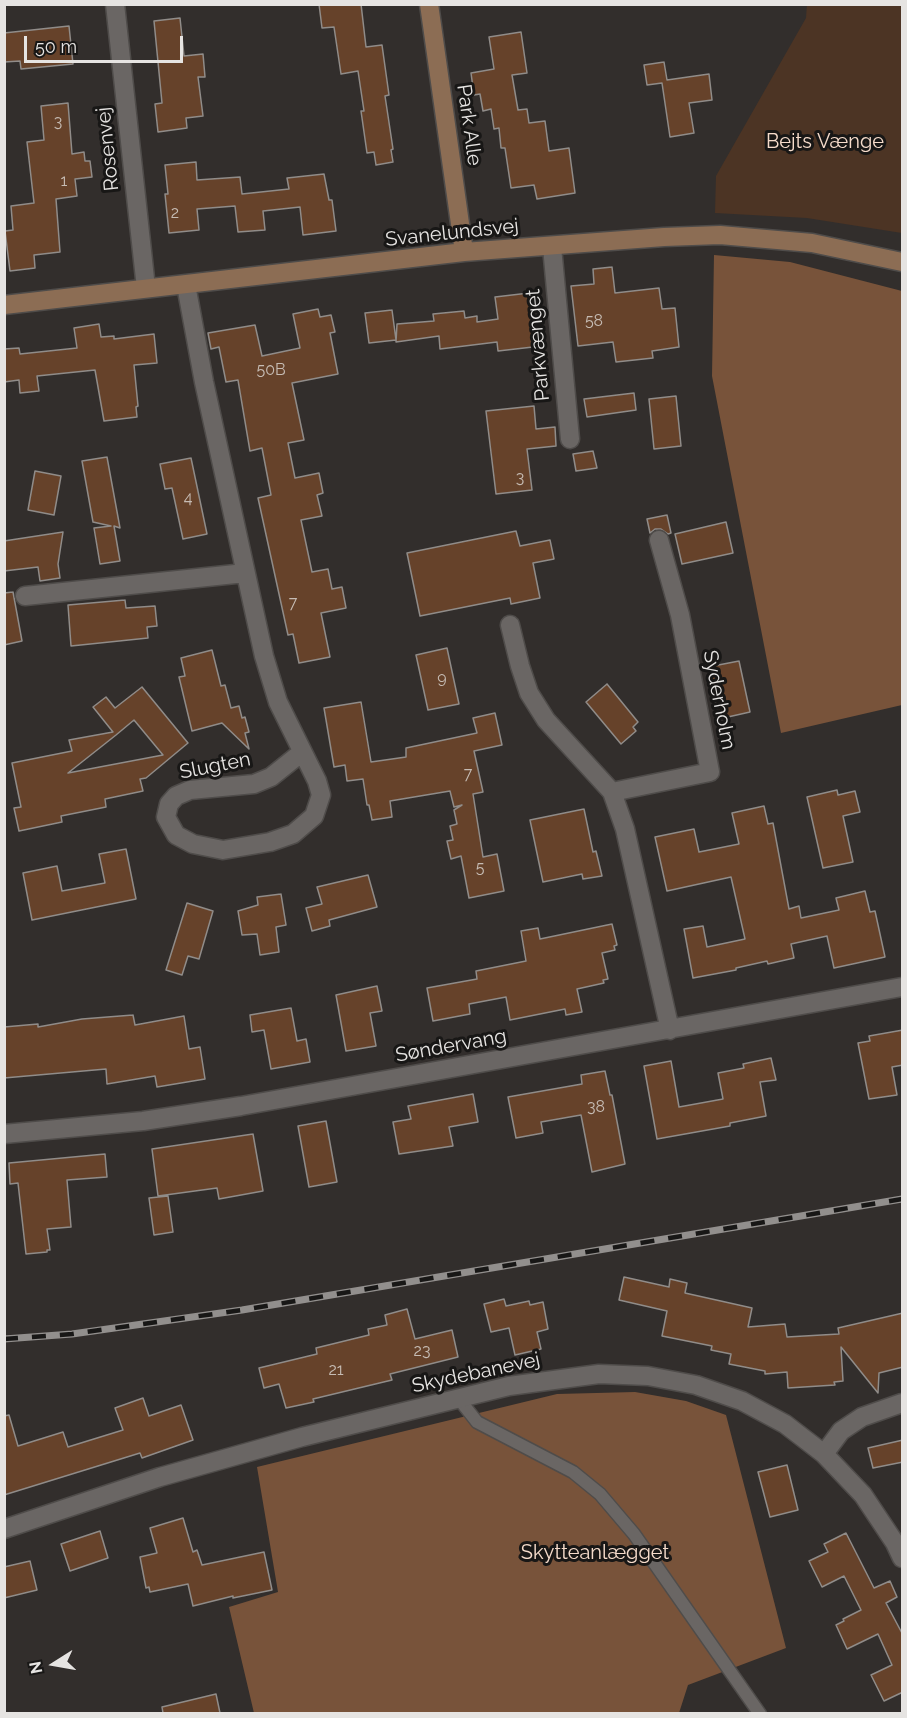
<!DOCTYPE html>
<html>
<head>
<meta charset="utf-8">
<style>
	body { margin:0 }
	#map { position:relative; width:907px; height:1718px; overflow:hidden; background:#322e2c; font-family:Raleway,sans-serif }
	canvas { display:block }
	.frame { position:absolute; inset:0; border:6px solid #e6e4e2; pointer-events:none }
	.north { position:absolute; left:24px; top:1634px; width:60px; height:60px; -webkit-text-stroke:4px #181716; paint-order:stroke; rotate:259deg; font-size:16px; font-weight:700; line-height:24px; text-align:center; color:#e6e4e2 }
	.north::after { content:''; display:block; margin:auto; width:21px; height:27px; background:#e6e4e2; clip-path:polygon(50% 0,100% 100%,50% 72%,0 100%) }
	.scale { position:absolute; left:24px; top:36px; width:159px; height:27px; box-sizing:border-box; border:3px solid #e6e4e2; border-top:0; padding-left:8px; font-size:18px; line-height:21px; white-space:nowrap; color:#e6e4e2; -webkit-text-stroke:4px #181716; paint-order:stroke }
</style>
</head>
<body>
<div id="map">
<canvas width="907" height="1718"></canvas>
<div class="frame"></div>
<div class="north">N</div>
<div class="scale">50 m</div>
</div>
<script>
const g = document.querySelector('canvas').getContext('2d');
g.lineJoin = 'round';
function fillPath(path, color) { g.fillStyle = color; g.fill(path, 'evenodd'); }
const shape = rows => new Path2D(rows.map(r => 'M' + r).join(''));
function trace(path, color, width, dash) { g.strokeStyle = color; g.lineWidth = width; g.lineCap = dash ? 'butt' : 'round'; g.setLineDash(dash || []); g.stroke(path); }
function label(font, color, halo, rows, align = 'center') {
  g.font = font + ' Raleway,sans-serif'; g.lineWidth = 6; g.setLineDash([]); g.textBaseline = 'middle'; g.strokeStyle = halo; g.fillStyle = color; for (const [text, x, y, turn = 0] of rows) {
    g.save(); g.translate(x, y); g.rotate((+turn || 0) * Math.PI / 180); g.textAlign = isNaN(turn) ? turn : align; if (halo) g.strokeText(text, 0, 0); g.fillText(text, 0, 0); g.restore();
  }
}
const green = shape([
	[807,4,902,5,902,233,807,218,715,213,716,176,806,18]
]);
const forest = shape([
	[714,255,790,262,902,291,902,705,781,733,712,376],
	[635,1392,686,1401,726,1415,786,1648,688,1685,679,1713,254,1713,229,1607,278,1592,257,1467,557,1394]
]);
const building = shape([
	[319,4,361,4,366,47,382,45,389,95,385,96,393,149,391,150,393,162,376,165,374,152,367,153,361,111,364,111,358,71,341,74,334,27,322,28,319,4],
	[180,18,184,56,203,54,205,77,198,77,203,116,186,118,187,128,158,132,155,104,162,103,154,21,180,18],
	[69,26,73,64,21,69,20,61,4,62,4,33,69,26],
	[521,32,527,73,512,75,518,110,527,109,529,123,545,121,549,151,569,148,575,193,537,199,534,185,511,188,505,148,501,148,499,128,494,129,491,109,483,111,480,94,474,95,471,73,494,69,489,37,521,32],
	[664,62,667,80,709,74,712,100,689,103,694,133,670,137,662,83,647,85,644,65,664,62],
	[68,103,72,154,84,152,85,161,90,161,92,177,75,179,77,196,56,199,60,252,34,255,35,268,10,271,5,231,13,230,11,206,34,203,27,142,44,140,41,106,68,103],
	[196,162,197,180,240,177,242,194,289,189,287,178,324,174,329,200,332,200,336,231,303,235,300,207,263,211,265,230,238,232,235,206,197,209,199,230,169,233,165,194,168,194,165,165,196,162],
	[612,267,615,293,659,288,662,309,675,308,679,347,652,351,653,358,616,362,613,342,578,346,571,286,594,284,593,269,612,267],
	[529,293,533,347,498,351,497,342,440,349,439,336,396,342,397,324,434,321,433,314,464,311,465,318,477,316,477,322,498,319,495,297,529,293],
	[318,309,320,317,331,315,335,332,330,333,338,374,292,383,304,440,288,443,295,478,319,473,323,493,317,495,322,516,301,520,312,572,328,569,332,589,342,587,346,608,321,613,330,657,299,663,293,634,288,635,258,498,271,495,262,448,250,451,238,380,226,382,219,347,211,349,208,333,255,325,262,356,300,348,293,314,318,309],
	[392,310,396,340,369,343,365,313,392,310],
	[99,324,101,337,114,336,114,339,154,334,157,363,134,365,138,406,136,407,137,417,104,421,95,370,37,376,39,391,20,393,19,380,4,382,4,349,19,348,20,354,77,348,74,328,99,324],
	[634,393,636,410,587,417,584,399,634,393],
	[676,396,681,446,654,449,649,399,676,396],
	[534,406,536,429,555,427,556,446,527,449,532,490,496,494,486,411,534,406],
	[593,451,597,468,576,471,573,454,593,451],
	[107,457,120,528,114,526,120,561,100,564,94,528,111,526,93,522,82,461,107,457],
	[191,458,207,534,183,539,172,488,165,489,160,464,191,458],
	[35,471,61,476,54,515,28,510,35,471],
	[667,515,671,533,668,534,661,529,655,529,650,533,647,519,667,515],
	[726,522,733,553,682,564,675,534,726,522],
	[516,531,520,546,550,540,554,559,533,563,540,598,511,604,510,598,420,616,407,553,516,531],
	[63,532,58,564,60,578,40,581,38,567,4,571,4,541,63,532],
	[13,592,22,641,4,645,4,593,13,592],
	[125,600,126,608,155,606,157,626,147,627,148,638,71,646,68,605,125,600],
	[447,648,459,704,428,710,416,655,447,648],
	[212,650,221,686,225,685,231,708,239,706,242,718,245,717,249,732,245,733,249,749,222,723,192,731,179,677,185,676,181,658,212,650],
	[739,661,750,712,719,719,708,667,739,661],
	[607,684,638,722,633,727,636,731,621,744,586,702,607,684],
	[142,687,188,743,146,778,140,779,143,791,105,799,106,807,61,816,62,822,19,831,14,808,21,807,12,763,72,751,69,740,113,732,93,707,106,697,115,708,142,687],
	[134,720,163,755,68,773,116,735,134,720],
	[361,702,371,762,406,757,406,748,477,733,473,718,495,713,502,745,474,751,483,792,473,794,483,857,497,854,504,891,469,898,461,856,451,859,447,841,453,840,450,826,457,824,454,810,462,805,454,807,450,791,390,801,392,817,372,820,369,805,367,805,363,779,347,781,345,765,334,767,324,708,361,702],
	[837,790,838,795,855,791,860,812,843,816,853,862,823,868,807,797,837,790],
	[764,806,768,824,773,823,789,909,799,906,801,918,839,910,836,898,865,891,870,912,875,911,885,957,834,968,827,936,791,944,794,958,768,964,767,961,736,968,736,970,693,978,684,929,703,926,707,947,745,939,731,877,667,891,655,837,694,829,699,852,739,844,732,813,764,806],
	[584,809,593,852,596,851,602,876,583,879,582,874,543,882,530,820,584,809],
	[126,849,136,899,32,920,23,873,57,866,62,891,105,883,99,854,126,849],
	[368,875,377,907,329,920,330,926,312,931,306,908,322,904,317,887,368,875],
	[281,894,286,925,276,927,279,952,260,955,257,934,242,935,238,911,258,905,257,897,281,894],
	[187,903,213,911,199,959,188,956,182,975,166,970,187,903],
	[612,924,617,945,614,946,615,950,602,953,608,979,603,980,604,983,577,989,582,1012,566,1015,565,1009,510,1020,506,997,469,1004,470,1014,433,1021,427,988,477,979,476,971,526,961,521,931,538,928,540,939,612,924],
	[377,986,382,1011,370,1013,376,1046,346,1051,336,995,377,986],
	[291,1008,297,1041,306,1039,310,1062,271,1069,264,1030,252,1032,250,1015,291,1008],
	[133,1015,135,1025,184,1016,189,1049,200,1047,205,1079,157,1087,155,1076,107,1084,106,1069,4,1078,4,1027,38,1024,38,1027,82,1019,133,1015],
	[903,1030,903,1065,892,1067,897,1095,869,1099,858,1043,870,1041,869,1036,903,1030],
	[771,1058,776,1080,760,1082,766,1116,730,1123,730,1126,657,1139,644,1066,671,1061,679,1107,723,1099,718,1073,744,1068,743,1064,771,1058],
	[605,1071,610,1095,612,1095,625,1164,592,1172,581,1115,541,1122,543,1133,516,1138,508,1097,582,1084,581,1075,605,1071],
	[473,1094,478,1122,449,1127,453,1146,399,1154,393,1122,411,1119,408,1106,473,1094],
	[326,1121,337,1182,309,1187,298,1126,326,1121],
	[253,1134,263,1191,219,1199,217,1188,158,1196,152,1149,253,1134],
	[105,1154,107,1177,67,1180,71,1227,47,1229,50,1250,47,1250,47,1252,26,1254,18,1183,10,1184,9,1163,105,1154],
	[168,1196,173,1232,154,1235,149,1198,168,1196],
	[624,1277,669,1287,670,1279,687,1283,685,1293,752,1308,748,1327,785,1324,787,1337,839,1334,838,1328,903,1313,903,1367,879,1373,878,1393,841,1347,843,1381,834,1382,835,1385,788,1388,787,1372,765,1374,765,1371,729,1364,731,1354,711,1350,712,1346,662,1336,667,1311,619,1300,624,1277],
	[504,1299,506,1306,529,1301,530,1305,543,1302,548,1329,537,1332,541,1349,515,1355,509,1328,491,1332,484,1304,504,1299],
	[407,1309,415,1339,452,1330,458,1357,390,1374,392,1380,313,1399,314,1402,286,1408,279,1384,264,1388,259,1368,317,1354,316,1348,369,1335,368,1329,387,1325,385,1315,407,1309],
	[143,1398,149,1416,181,1405,193,1440,142,1458,140,1453,4,1495,4,1416,9,1415,18,1446,63,1432,68,1447,123,1430,115,1408,143,1398],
	[903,1440,903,1462,873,1468,868,1448,903,1440],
	[787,1465,798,1510,770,1517,758,1472,787,1465],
	[183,1518,193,1552,197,1550,202,1565,264,1552,272,1590,233,1598,233,1596,193,1606,188,1584,150,1592,149,1587,146,1588,140,1557,157,1553,150,1528,183,1518],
	[100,1531,108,1558,70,1571,61,1544,100,1531],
	[846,1533,874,1588,890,1581,897,1597,886,1603,903,1635,903,1692,884,1701,871,1675,892,1665,878,1634,847,1649,836,1625,844,1621,843,1619,861,1610,844,1576,822,1587,809,1561,828,1552,824,1544,846,1533],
	[30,1561,37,1590,4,1598,4,1567,30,1561],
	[216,1694,220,1713,163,1713,162,1707,216,1694]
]);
const lane = shape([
	[459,1399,477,1422,573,1472,600,1494,634,1534,760,1714]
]);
const street = shape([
	[115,4,146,288],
	[552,247,570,439],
	[186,285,204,382,264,656,278,702,317,781,321,795,314,816,293,834,270,842,223,850,193,844,176,835,166,817,169,804,176,796,190,790,254,784,271,777,301,753],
	[25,596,245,573],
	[510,625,520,666,529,693,546,720,612,792,625,829,670,1030],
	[612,792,710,772,680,615,659,540],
	[4,1134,143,1121,241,1106,902,987],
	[824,1454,841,1431,862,1417,902,1403],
	[4,1529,160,1477,302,1437,509,1386,599,1374,648,1376,696,1385,742,1401,785,1424,824,1454,863,1495,895,1543,902,1558]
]);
const secondary = shape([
	[429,4,464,252],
	[4,305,464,252,664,237,720,235,812,243,902,262]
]);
const rail = shape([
	[4,1339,72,1334,242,1310,902,1199]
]);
const numberNames = [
	["3",58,122],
	["1",64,181],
	["2",175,213],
	["58",594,321],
	["50B",271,370],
	["3",520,478],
	["4",188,498],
	["7",293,603],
	["9",442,678],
	["7",468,774],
	["5",480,868],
	["38",596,1107],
	["23",422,1351],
	["21",336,1370]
];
const streetNames = [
	["Park Alle",469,125,82],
	["Rosenvej",108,149,-96],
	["Svanelundsvej",452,233,-6],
	["Parkvænget",538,345,-95],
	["Syderholm",719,700,79],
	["Slugten",215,766,-11],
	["Søndervang",451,1046,-10],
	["Skydebanevej",476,1373,-12]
];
const parkNames = [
	["Bejts Vænge",825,142],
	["Skytteanlægget",595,1553]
];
fillPath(green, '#4c3424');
fillPath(forest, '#78533a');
fillPath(building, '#66422a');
trace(building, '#908c89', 1.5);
trace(lane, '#4f4c4a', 15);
trace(street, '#4f4c4a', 21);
trace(secondary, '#4f4c4a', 21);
trace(lane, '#6a6664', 12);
trace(street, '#6a6664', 18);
trace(secondary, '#8c6d54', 18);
trace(rail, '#928f8d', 7);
trace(rail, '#181716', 4.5, [14]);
label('16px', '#c6bcb4', null, numberNames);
label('20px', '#e6e4e2', '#181716', streetNames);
label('20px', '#f6dccb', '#181716', parkNames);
</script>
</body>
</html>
